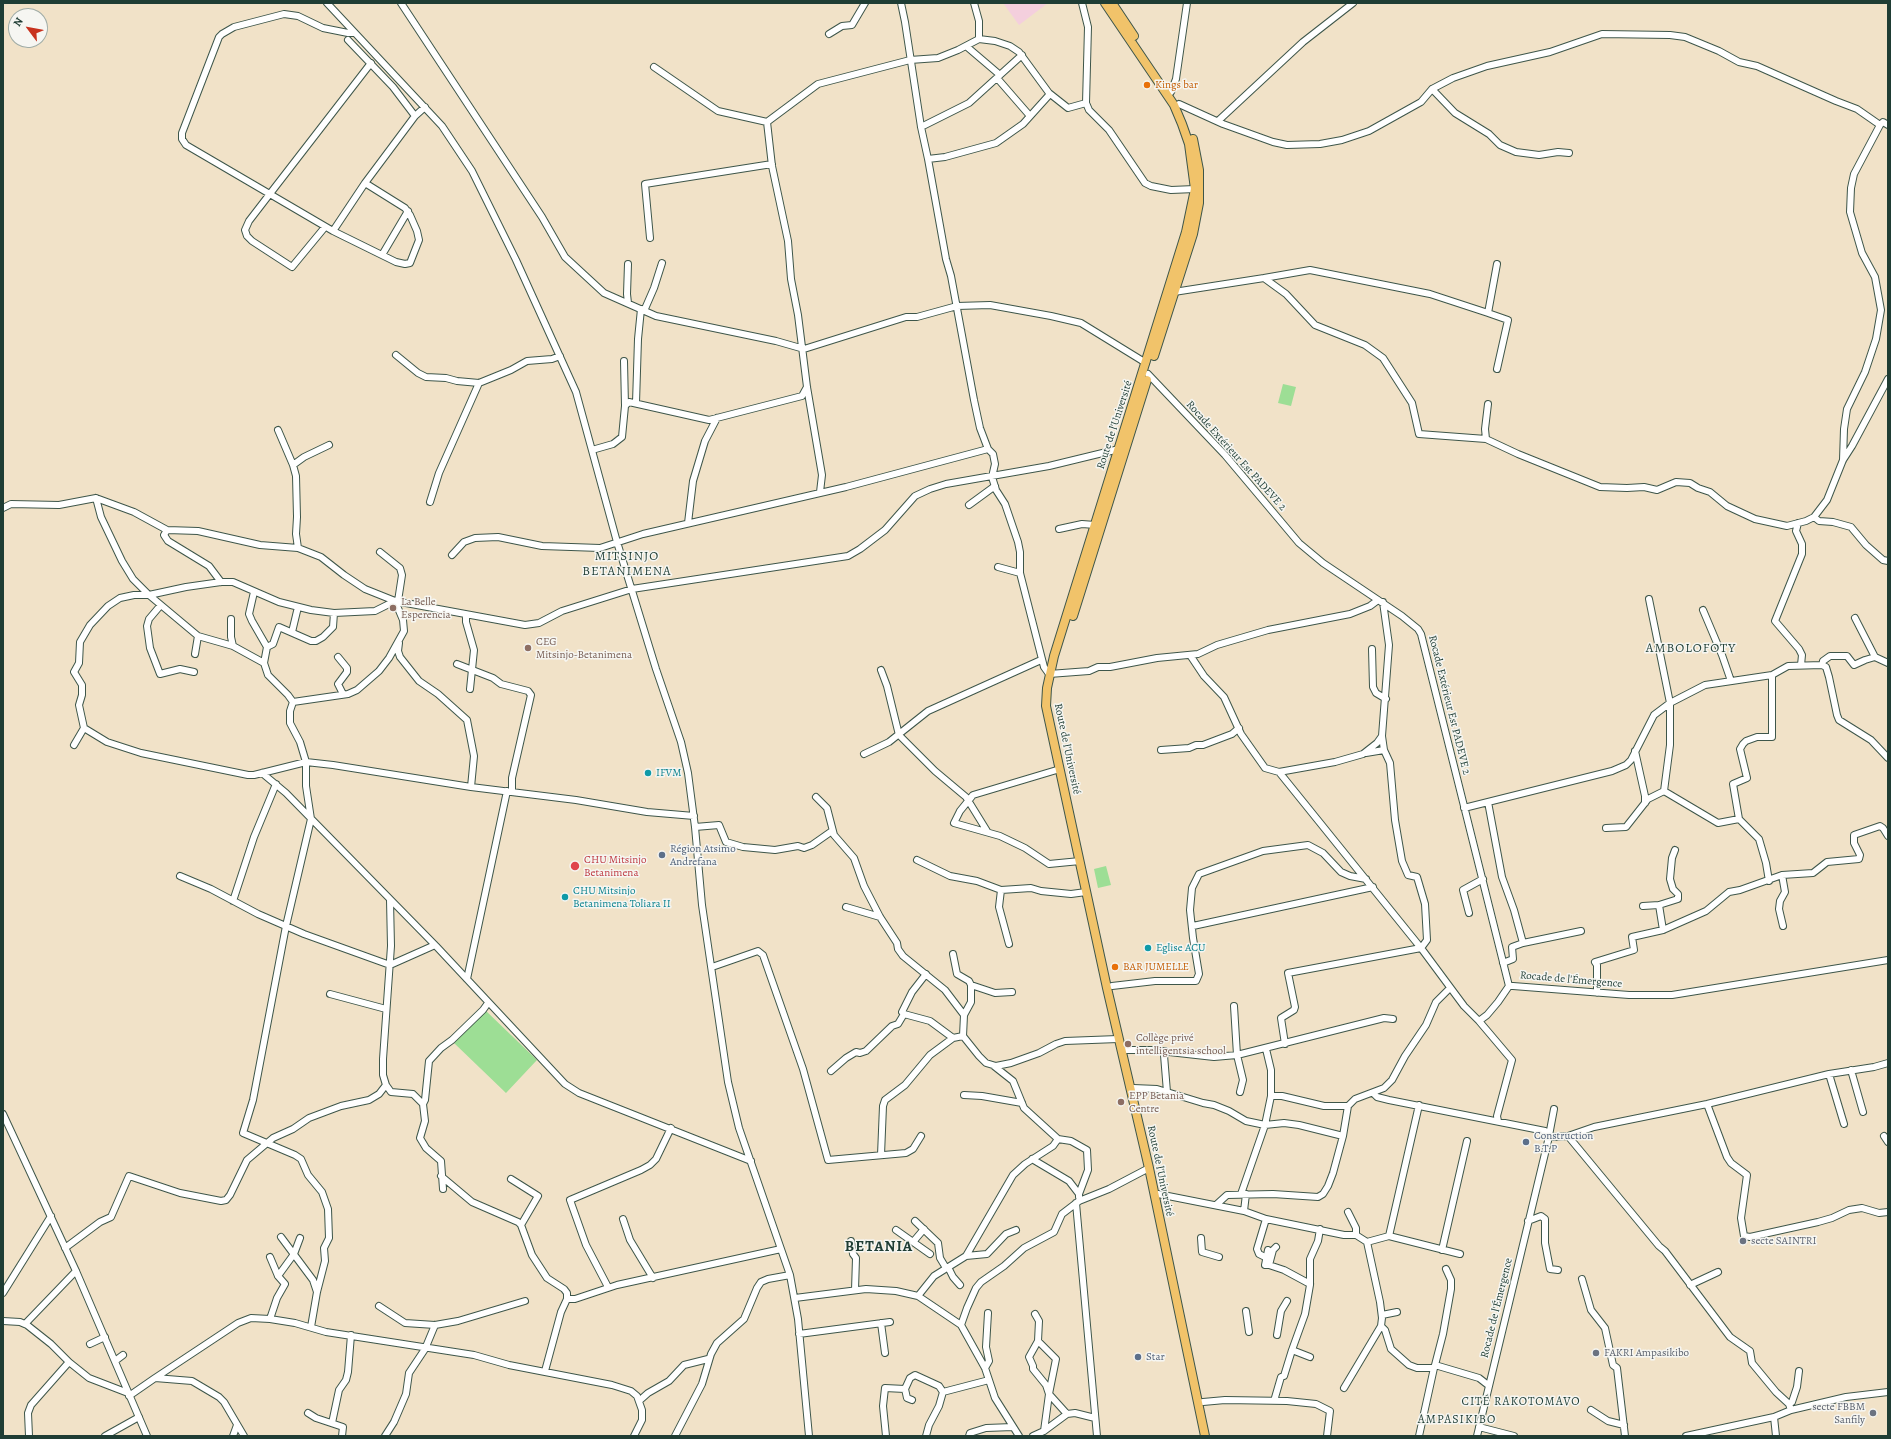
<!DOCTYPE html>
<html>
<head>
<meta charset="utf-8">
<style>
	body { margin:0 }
	#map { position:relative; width:1891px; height:1439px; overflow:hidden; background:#f1e2c8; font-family:Alegreya,serif }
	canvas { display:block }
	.frame { position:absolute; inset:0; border:4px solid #1f3d34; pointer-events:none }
	.north { position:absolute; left:8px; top:8px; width:40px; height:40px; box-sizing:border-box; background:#f6f6f2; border:1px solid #a0aca6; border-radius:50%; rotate:302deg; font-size:11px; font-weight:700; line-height:16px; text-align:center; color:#1f3d34 }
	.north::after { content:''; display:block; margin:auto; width:14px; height:18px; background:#c8321e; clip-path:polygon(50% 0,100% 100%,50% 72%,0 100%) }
</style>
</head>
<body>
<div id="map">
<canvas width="1891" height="1439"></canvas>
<div class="frame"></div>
<div class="north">N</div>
</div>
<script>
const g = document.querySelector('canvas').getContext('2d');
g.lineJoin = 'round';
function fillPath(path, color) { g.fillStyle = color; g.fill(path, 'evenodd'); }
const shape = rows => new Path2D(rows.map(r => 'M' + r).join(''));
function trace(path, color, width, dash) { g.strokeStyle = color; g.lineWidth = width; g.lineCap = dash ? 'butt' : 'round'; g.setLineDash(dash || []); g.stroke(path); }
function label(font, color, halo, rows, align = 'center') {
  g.font = font + ' Alegreya,serif'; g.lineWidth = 3; g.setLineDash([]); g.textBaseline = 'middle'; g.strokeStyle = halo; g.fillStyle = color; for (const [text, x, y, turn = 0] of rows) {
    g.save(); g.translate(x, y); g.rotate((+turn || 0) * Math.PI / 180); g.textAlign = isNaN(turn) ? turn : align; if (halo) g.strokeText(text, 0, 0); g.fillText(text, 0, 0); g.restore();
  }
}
const built = shape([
	[1003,3,1048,3,1019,25]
]);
const green = shape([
	[1283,384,1296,387,1291,406,1278,403],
	[1106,866,1111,885,1098,888,1094,869],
	[485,1010,537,1060,506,1093,454,1043]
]);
const minor = shape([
	[327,3,442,126,472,171,516,260,576,392,617,542,656,669,681,742,688,773,695,827,702,905,728,1082,739,1128,790,1275,798,1319,809,1436],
	[401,3,542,217,565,257,604,293,656,316,776,341,804,349,906,317,917,317,957,306,990,305,1051,316,1081,323,1146,363],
	[901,3,905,22,921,127,928,159,946,259,951,276,974,400,980,428,988,449,993,454,995,464,992,477,996,490,1005,504,1018,542,1020,552,1020,573,1044,667,1049,674,1089,671,1098,667,1110,667,1157,658,1198,654,1217,645,1268,630,1350,614,1370,606,1378,600],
	[974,3,979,21,979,39,995,41,1010,46,1019,52,1049,93,1068,108,1086,103],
	[1082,3,1088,27,1086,103,1089,110,1109,130,1145,183,1151,186,1171,190,1195,189],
	[354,33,348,33,323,28,298,16,284,14,234,27,222,34,219,37,182,133,182,139,186,145,333,231,396,262,405,264,410,263,419,240,417,231,410,215,405,208,365,183],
	[829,34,842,26,852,25,865,3],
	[348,40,393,87,415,116],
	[966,46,1000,75],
	[654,67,718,111,767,122,772,166,788,241,791,279,798,315,807,387,822,475,820,492],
	[997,78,1030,116],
	[1432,89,1455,113,1489,134,1500,145,1516,152,1539,155,1558,152,1569,153],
	[1171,92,1176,79,1187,3],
	[1179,104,1223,124,1273,142,1287,145,1320,144,1342,140,1369,131,1421,102,1432,89,1453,78,1487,66,1550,52,1602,34,1670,35,1685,37,1719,51,1739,62,1757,66,1836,101,1857,109,1880,125],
	[1218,121,1303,42,1353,3],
	[767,122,818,84,910,60,938,58,958,50,979,39],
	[921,127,969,103,1022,55],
	[928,159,945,157,996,143,1023,124,1050,94],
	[325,227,292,267,252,241,247,236,245,230,249,221,269,195,371,63],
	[333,231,365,183,415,116,425,107],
	[650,238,645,184,772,164],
	[382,255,408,211],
	[628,264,627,294,628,303],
	[1264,278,1310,270,1430,294,1488,313,1497,264],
	[1174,292,1264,278,1286,294,1315,325,1365,345,1383,358,1412,403,1419,434,1486,439,1518,454,1600,487,1627,488,1644,487,1657,490,1676,482,1690,483,1698,488,1710,492,1727,506,1755,519,1787,526,1806,521,1814,517,1827,500,1843,460,1852,446,1888,379],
	[644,311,654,288,662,263],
	[1488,313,1508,320,1497,369],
	[396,355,418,373,426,377,446,378,457,381,479,383,511,370,527,361,552,359,560,356],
	[624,361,625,406],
	[1148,374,1225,455,1299,543,1323,563,1402,616,1418,629,1421,634,1509,986],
	[636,403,638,339,641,309],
	[278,430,293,465,296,476,297,517,296,534,298,548],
	[1486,439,1485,429,1488,404],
	[592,450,613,444,622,437,625,406,629,402,709,420,802,396,807,387],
	[1843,460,1844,429,1847,409,1865,372,1876,339,1881,310,1875,277,1862,253,1850,212,1851,188,1854,174,1880,125,1883,122,1888,125],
	[293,465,304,457,329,445],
	[96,498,134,512,167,530,198,531,260,545,298,548,321,557,344,575,365,589,395,601,525,625,539,623,562,611,632,589,848,556,860,549,885,530,915,496,930,489,946,484,1049,466,1119,449],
	[430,502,439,473,479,383],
	[969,505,995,486],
	[3,508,11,504,59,505,96,498,101,517,122,561,133,579,149,595,186,587,221,582,233,582,279,602,311,610,334,613,375,611,395,601],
	[1814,517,1819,521,1833,522,1851,527,1866,545,1883,560,1888,561],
	[688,523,693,481,705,441,717,418],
	[1798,523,1796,531,1802,544,1802,554,1775,621,1799,649,1802,655,1801,665],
	[1059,529,1082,524,1095,525],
	[167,530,164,535,168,541,209,566,221,582],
	[380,552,400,568,402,575,398,601],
	[452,555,464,542,475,538,498,537,542,546,600,548,643,534,846,487,988,449],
	[998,567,1020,573],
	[254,592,249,614,252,621,267,647,264,663],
	[1383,602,1389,645,1382,736,1377,743,1363,754,1335,762,1279,772,1421,948,1464,1006,1479,1021,1512,1060,1497,1116,1498,1121],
	[160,606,149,619,147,626,150,648,160,674,180,669,194,672],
	[1703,610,1722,655,1731,681],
	[466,615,466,622,474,650,470,689],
	[1855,618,1875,657],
	[231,619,231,637,233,646],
	[292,632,298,607],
	[399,643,398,651,400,657,419,681,438,694,467,720,474,756,471,787],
	[267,647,273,644,279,627,311,641,316,641,323,637,333,627,334,613],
	[1372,649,1373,687,1376,693,1386,699],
	[195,654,198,636],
	[1190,655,1204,676,1224,697,1241,734,1265,768,1279,772],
	[338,657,347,668,347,672,338,684,343,694],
	[457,664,493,678,501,684,528,691,531,695,512,778,512,792],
	[1822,665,1826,667,1829,677,1837,715,1839,720,1871,740,1888,758],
	[881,670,887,686,899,735,935,771,966,797,987,831],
	[293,702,348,694,357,690,379,671,389,658,404,631,403,620,395,601],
	[74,745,84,728],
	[1161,750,1189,748,1196,745,1203,745,1232,734,1239,728],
	[1635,751,1645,796,1645,803],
	[1366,753,1384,750],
	[864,754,889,742,928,711,1041,660],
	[1060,769,973,795,960,811,954,823,1000,836,1025,848,1049,864,1080,861],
	[262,773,286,793,436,946,565,1084,579,1093,751,1161],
	[1664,791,1718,823,1739,819],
	[816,797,827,808,834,835,854,858,864,886,880,917,897,943,898,949,903,956,945,990,964,1015,963,1036,979,1056,986,1063,996,1066,1011,1063,1039,1053,1056,1044,1065,1041,1118,1039],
	[1488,802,1502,877,1514,910,1523,943,1512,947,1513,959,1503,963],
	[1464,808,1612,771,1626,765,1631,760,1654,715,1670,703,1705,685,1772,675,1788,666,1822,665,1823,661,1830,656,1847,656,1854,665,1865,660,1875,657,1888,663],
	[695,827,719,825,726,842,743,847,775,850,798,846,804,848,812,845,832,831],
	[1606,828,1626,827,1648,799,1664,791,1670,745,1670,703,1649,599],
	[917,860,950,876,977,881,1001,890,1031,888,1041,891,1071,894,1086,892],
	[1782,875,1785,892,1780,901,1779,909,1783,926],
	[180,876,211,889,258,914,304,934,390,965,435,945],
	[1769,881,1766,863,1759,839,1739,819,1733,784,1747,778,1740,749,1743,744,1746,741,1757,737,1772,737,1772,675],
	[1001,890,999,907,1009,944],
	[390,900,391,946,383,1059,383,1075,386,1085,391,1092,413,1094,423,1104,425,1121,420,1138,426,1148,441,1161,443,1189],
	[233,901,254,837,276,784],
	[1659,905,1663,930],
	[1643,906,1659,905,1678,899,1678,894,1673,889,1670,879,1672,858,1675,850],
	[846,907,880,917],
	[1469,913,1463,890,1483,879],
	[1193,926,1373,887],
	[1523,943,1581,931],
	[953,954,957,974,969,981,971,985,971,1002,964,1015],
	[712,967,758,951,763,955,803,1069,828,1160,906,1153,913,1149,921,1136],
	[467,979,507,791],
	[971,985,995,993,1012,992],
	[1112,986,1155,981,1196,981,1199,974,1193,938,1190,910,1192,888,1199,874,1263,851,1308,845,1323,853,1341,872,1350,876,1366,879],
	[1597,993,1597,965,1595,962,1634,950,1632,937,1663,930,1706,911,1729,892,1740,890,1782,875,1813,873,1827,862,1859,859,1860,855,1854,843,1854,835,1880,826,1883,828,1888,836],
	[330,994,386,1009],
	[1234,1006,1237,1055,1243,1080,1240,1092],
	[904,1014,930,1021,953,1038],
	[1479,1021,1487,1015,1498,1002,1509,986,1513,986,1629,995,1672,995,1888,960],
	[1285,1044,1281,1018,1294,1010,1295,1007,1288,973,1421,948,1427,940,1425,904,1417,877,1408,875,1402,861,1395,820,1390,763,1384,750,1382,736],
	[1125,1050,1151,1050,1214,1057,1237,1055,1384,1018,1393,1019],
	[1165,1051,1164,1055,1167,1092],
	[1851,1070,1863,1112],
	[831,1071,846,1058,856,1052,860,1053,866,1051,892,1026,898,1024,904,1014,902,1012,912,992,926,974],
	[1829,1074,1844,1124],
	[1133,1088,1157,1089,1203,1103,1214,1105,1229,1111,1246,1121,1265,1125,1284,1123,1299,1125,1343,1136],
	[1373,1093,1377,1097,1389,1100,1545,1131,1553,1137,1568,1136,1659,1246,1665,1251,1730,1337,1750,1351,1752,1363,1776,1392,1789,1404,1791,1410],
	[964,1095,982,1096,1022,1103],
	[1271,1096,1282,1096,1324,1106,1348,1106],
	[423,1104,425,1100,429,1061,441,1048,452,1040,483,1010,488,1003],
	[1707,1104,1727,1157,1731,1163,1747,1175,1741,1218,1744,1236,1750,1237,1818,1222,1832,1218,1849,1210,1862,1208,1879,1213,1888,1212],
	[3,1114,76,1271,147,1436],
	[1568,1136,1594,1127,1707,1104,1829,1074,1874,1067,1888,1063],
	[1884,1136,1888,1142],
	[1058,1139,1071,1141,1087,1150,1088,1170,1079,1194],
	[881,1155,883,1106,885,1100,905,1085,930,1055,953,1038,963,1036],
	[1032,1159,1069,1181,1079,1194,1079,1197],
	[441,1176,472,1202,518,1222,521,1225,532,1255,547,1278,564,1289,567,1293,567,1299,561,1312,545,1371],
	[511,1179,538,1196,521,1225],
	[1158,1194,1244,1211,1266,1219,1344,1235,1356,1235],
	[1241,1194,1265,1125,1271,1096,1271,1070,1266,1049],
	[1076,1203,1097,1436],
	[1216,1205,1227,1195,1273,1194,1318,1197,1323,1194,1328,1186,1333,1173,1343,1136,1348,1106,1355,1099,1384,1088,1392,1080,1405,1056,1426,1025,1436,1002,1450,988],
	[1244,1211,1246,1194],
	[623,1219,630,1240,653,1278],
	[915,1221,938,1243,940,1258,946,1268],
	[1528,1221,1541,1216,1545,1219,1545,1243,1550,1269,1558,1270],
	[896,1230,930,1254],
	[1389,1236,1460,1254],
	[281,1237,313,1280,317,1292],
	[1201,1238,1202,1252,1219,1257],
	[851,1241,853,1254,856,1258,855,1290],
	[913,1242,924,1229],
	[1367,1242,1389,1236,1419,1105],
	[1276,1247,1273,1250,1269,1265,1284,1270,1310,1284],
	[65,1248,100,1222,111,1217,129,1176,180,1193,221,1201,226,1200,230,1195,247,1160,273,1138,293,1129,309,1118,341,1106,369,1100,379,1094,386,1085],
	[1268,1250,1265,1265,1269,1265],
	[1442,1250,1467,1141],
	[966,1256,987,1254,1006,1234,1016,1230],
	[270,1257,278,1276,285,1284,277,1298,270,1319],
	[1265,1257,1259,1254,1257,1249,1266,1219],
	[948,1267,953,1277,960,1285],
	[278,1276,294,1254,300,1238],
	[1582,1279,1591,1310,1605,1328,1613,1365,1617,1368,1625,1436],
	[1690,1285,1718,1272],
	[608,1287,586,1245,570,1200,641,1170,650,1165,656,1159,671,1128],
	[3,1293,51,1216],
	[918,1296,934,1276,966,1256,1013,1175,1025,1164,1053,1146,1058,1139,1024,1108,1013,1081,994,1066],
	[795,1298,866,1289,896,1291,918,1296,961,1325,985,1368,995,1398,1019,1436],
	[567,1299,575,1299,617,1285,781,1249],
	[379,1306,405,1323,435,1325,458,1321,525,1301],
	[1246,1311,1249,1332],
	[1035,1314,1039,1321,1038,1341,1056,1359,1049,1394,1044,1431],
	[1382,1315,1397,1312],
	[3,1321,20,1322,27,1325,51,1344,69,1362,89,1378,128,1393],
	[881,1323,885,1353],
	[25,1324,76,1271],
	[961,1325,967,1308,976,1288,981,1282,1004,1266,1024,1248,1054,1232,1062,1214,1079,1201,1109,1189,1149,1168],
	[1381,1326,1385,1330,1391,1349,1409,1365,1417,1368,1434,1368,1435,1365,1479,1378,1488,1385],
	[311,1327,317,1292,325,1261,324,1248,329,1238,328,1209,322,1192,308,1175,301,1159,295,1155,243,1133,253,1100,286,926,311,819,306,786,306,762,254,775,248,775,141,753,107,742,84,728,79,705,82,695,82,685,74,672,79,663,80,642,90,625,108,606,120,598,134,595,149,595,198,636,233,646,264,663,268,675,288,695,293,702,290,711,290,723,300,742,306,762,333,765,471,787,576,800,647,812,694,816],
	[799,1334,890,1322],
	[1277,1335,1281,1311,1287,1301],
	[1038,1341,1029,1357,1033,1366,1033,1369,1046,1385,1049,1394,1067,1414],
	[90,1344,105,1337],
	[1292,1350,1305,1314,1310,1285,1310,1259,1318,1241,1320,1229],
	[115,1361,123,1355],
	[1435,1365,1443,1334,1451,1289,1451,1280,1446,1269],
	[985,1368,989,1361,986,1347,988,1313],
	[155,1378,238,1323,251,1318,270,1319,295,1323,326,1332,474,1355,509,1365,612,1385,631,1391,637,1396,642,1410,642,1420,634,1436],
	[1344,1388,1381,1326,1382,1318,1380,1302,1367,1242,1356,1235,1356,1228,1348,1212],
	[943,1392,989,1380],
	[129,1396,155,1378,192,1381,219,1397,224,1402,244,1436],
	[912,1400,907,1398,905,1389,910,1378,915,1375,939,1386,943,1392,939,1406,929,1425,926,1436],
	[639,1401,648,1393,669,1381,684,1365,708,1359],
	[1274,1401,1281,1377,1284,1376,1292,1350,1310,1357],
	[1203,1402,1225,1400,1287,1401,1316,1404,1330,1411,1327,1436],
	[1789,1404,1792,1402,1797,1387,1799,1371],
	[1591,1410,1608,1421,1624,1425],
	[308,1413,316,1418,343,1427,342,1436],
	[1774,1417,1776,1436],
	[332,1423,339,1390,346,1380,348,1372,351,1335],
	[1479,1427,1514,1436],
	[29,1436,28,1413,31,1405,69,1362],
	[105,1436,139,1417],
	[233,1436,237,1425],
	[385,1436,394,1422,406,1394,409,1373,425,1349,435,1325],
	[675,1436,702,1384,711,1354,717,1343,744,1319,757,1288,761,1282,768,1279,790,1275],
	[886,1436,883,1406,885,1388,905,1389],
	[969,1436,970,1433,986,1428,1013,1427],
	[1033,1436,1044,1431,1067,1414,1075,1413,1095,1418],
	[1419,1436,1434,1368],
	[1477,1436,1548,1141,1554,1109],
	[1686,1436,1774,1417,1791,1410,1846,1397,1888,1392]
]);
const major = shape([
	[1105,3,1174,105,1182,124,1189,144,1195,189,1186,232,1054,656,1047,688,1046,706,1107,988,1149,1168,1205,1436],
	[1112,3,1134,36],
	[1154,356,1193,234,1199,203,1199,170,1193,139],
	[1073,616,1147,380]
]);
const markers = [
	[1147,85,4,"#e8710a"],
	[393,608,4,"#8d6e63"],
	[528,648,4,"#8d6e63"],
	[648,773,4,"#0f9aa8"],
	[662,855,4,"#5c6f8a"],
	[575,866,5,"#e0444e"],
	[565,897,4,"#0f9aa8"],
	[1148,948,4,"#0f9aa8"],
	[1115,967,4,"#e8710a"],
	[1128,1044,4,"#8d6e63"],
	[1121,1102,4,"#8d6e63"],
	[1526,1142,4,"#5c6f8a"],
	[1743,1241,4,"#6b7280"],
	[1596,1353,4,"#6b7280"],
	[1138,1357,4,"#5c6f8a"],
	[1873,1413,4,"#6b7280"]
];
const foodNames = [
	["Kings bar",1155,85],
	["BAR JUMELLE",1123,967]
];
const streetNames = [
	["Route de l'Université",1115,425,-72],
	["Rocade Extérieur Est PADEVE 2",1236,456,48],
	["Rocade Extérieur Est PADEVE 2",1449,705,76],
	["Route de l'Université",1067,749,78],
	["Rocade de l'Émergence",1571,980,5],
	["Route de l'Université",1160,1171,78],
	["Rocade de l'Émergence",1497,1308,-76]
];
const educationNames = [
	["La Belle",401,602],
	["Esperencia",401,615],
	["CEG",536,642],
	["Mitsinjo-Betanimena",536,655],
	["Collège privé",1136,1038],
	["intelligentsia school",1136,1051],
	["EPP Betania",1129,1096],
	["Centre",1129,1109]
];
const cultureNames = [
	["IFVM",656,773],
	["CHU Mitsinjo",573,891],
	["Betanimena Toliara II",573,904],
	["Eglise ACU",1156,948]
];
const serviceNames = [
	["Région Atsimo",670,849],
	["Andrefana",670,862],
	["Construction",1534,1136],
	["B.T.P",1534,1149],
	["Star",1146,1357]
];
const healthNames = [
	["CHU Mitsinjo",584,860],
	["Betanimena",584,873]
];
const worshipNames = [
	["secte SAINTRI",1751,1241],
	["FAKRI Ampasikibo",1604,1353],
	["secte FBBM",1865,1407,"right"],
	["Sanfily",1865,1420,"right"]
];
const neighbourhoodNames = [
	["CITÉ RAKOTOMAVO",1521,1402],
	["AMPASIKIBO",1457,1420]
];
const quarterNames = [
	["MITSINJO",627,557],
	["BETANIMENA",627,572],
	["AMBOLOFOTY",1691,649]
];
const districtNames = [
	["BETANIA",879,1247]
];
fillPath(built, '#f4cfdd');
fillPath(green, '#9dde95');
trace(minor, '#3e564a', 8);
trace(major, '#3e564a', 10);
trace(minor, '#fff', 6);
trace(major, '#f1c36a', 8);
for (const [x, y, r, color] of markers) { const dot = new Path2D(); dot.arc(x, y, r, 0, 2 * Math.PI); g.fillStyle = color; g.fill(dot); trace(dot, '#f6f6f2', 1.5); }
label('11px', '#c56008', '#f6f6f2', foodNames, 'left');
label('11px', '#1f3d34', '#f6f6f2', streetNames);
label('11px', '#785e54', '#f6f6f2', educationNames, 'left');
label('11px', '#0d838f', '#f6f6f2', cultureNames, 'left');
label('11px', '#4e5e75', '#f6f6f2', serviceNames, 'left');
label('11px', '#be3a42', '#f6f6f2', healthNames, 'left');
label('11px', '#5b616d', '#f6f6f2', worshipNames, 'left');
g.letterSpacing = '1px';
label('12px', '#1f3d34', '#f6f6f2', neighbourhoodNames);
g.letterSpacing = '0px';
g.letterSpacing = '1px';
label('13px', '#1f3d34', '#f6f6f2', quarterNames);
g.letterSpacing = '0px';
g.letterSpacing = '1px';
label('bold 15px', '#1f3d34', '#f6f6f2', districtNames);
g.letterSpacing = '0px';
</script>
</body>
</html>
